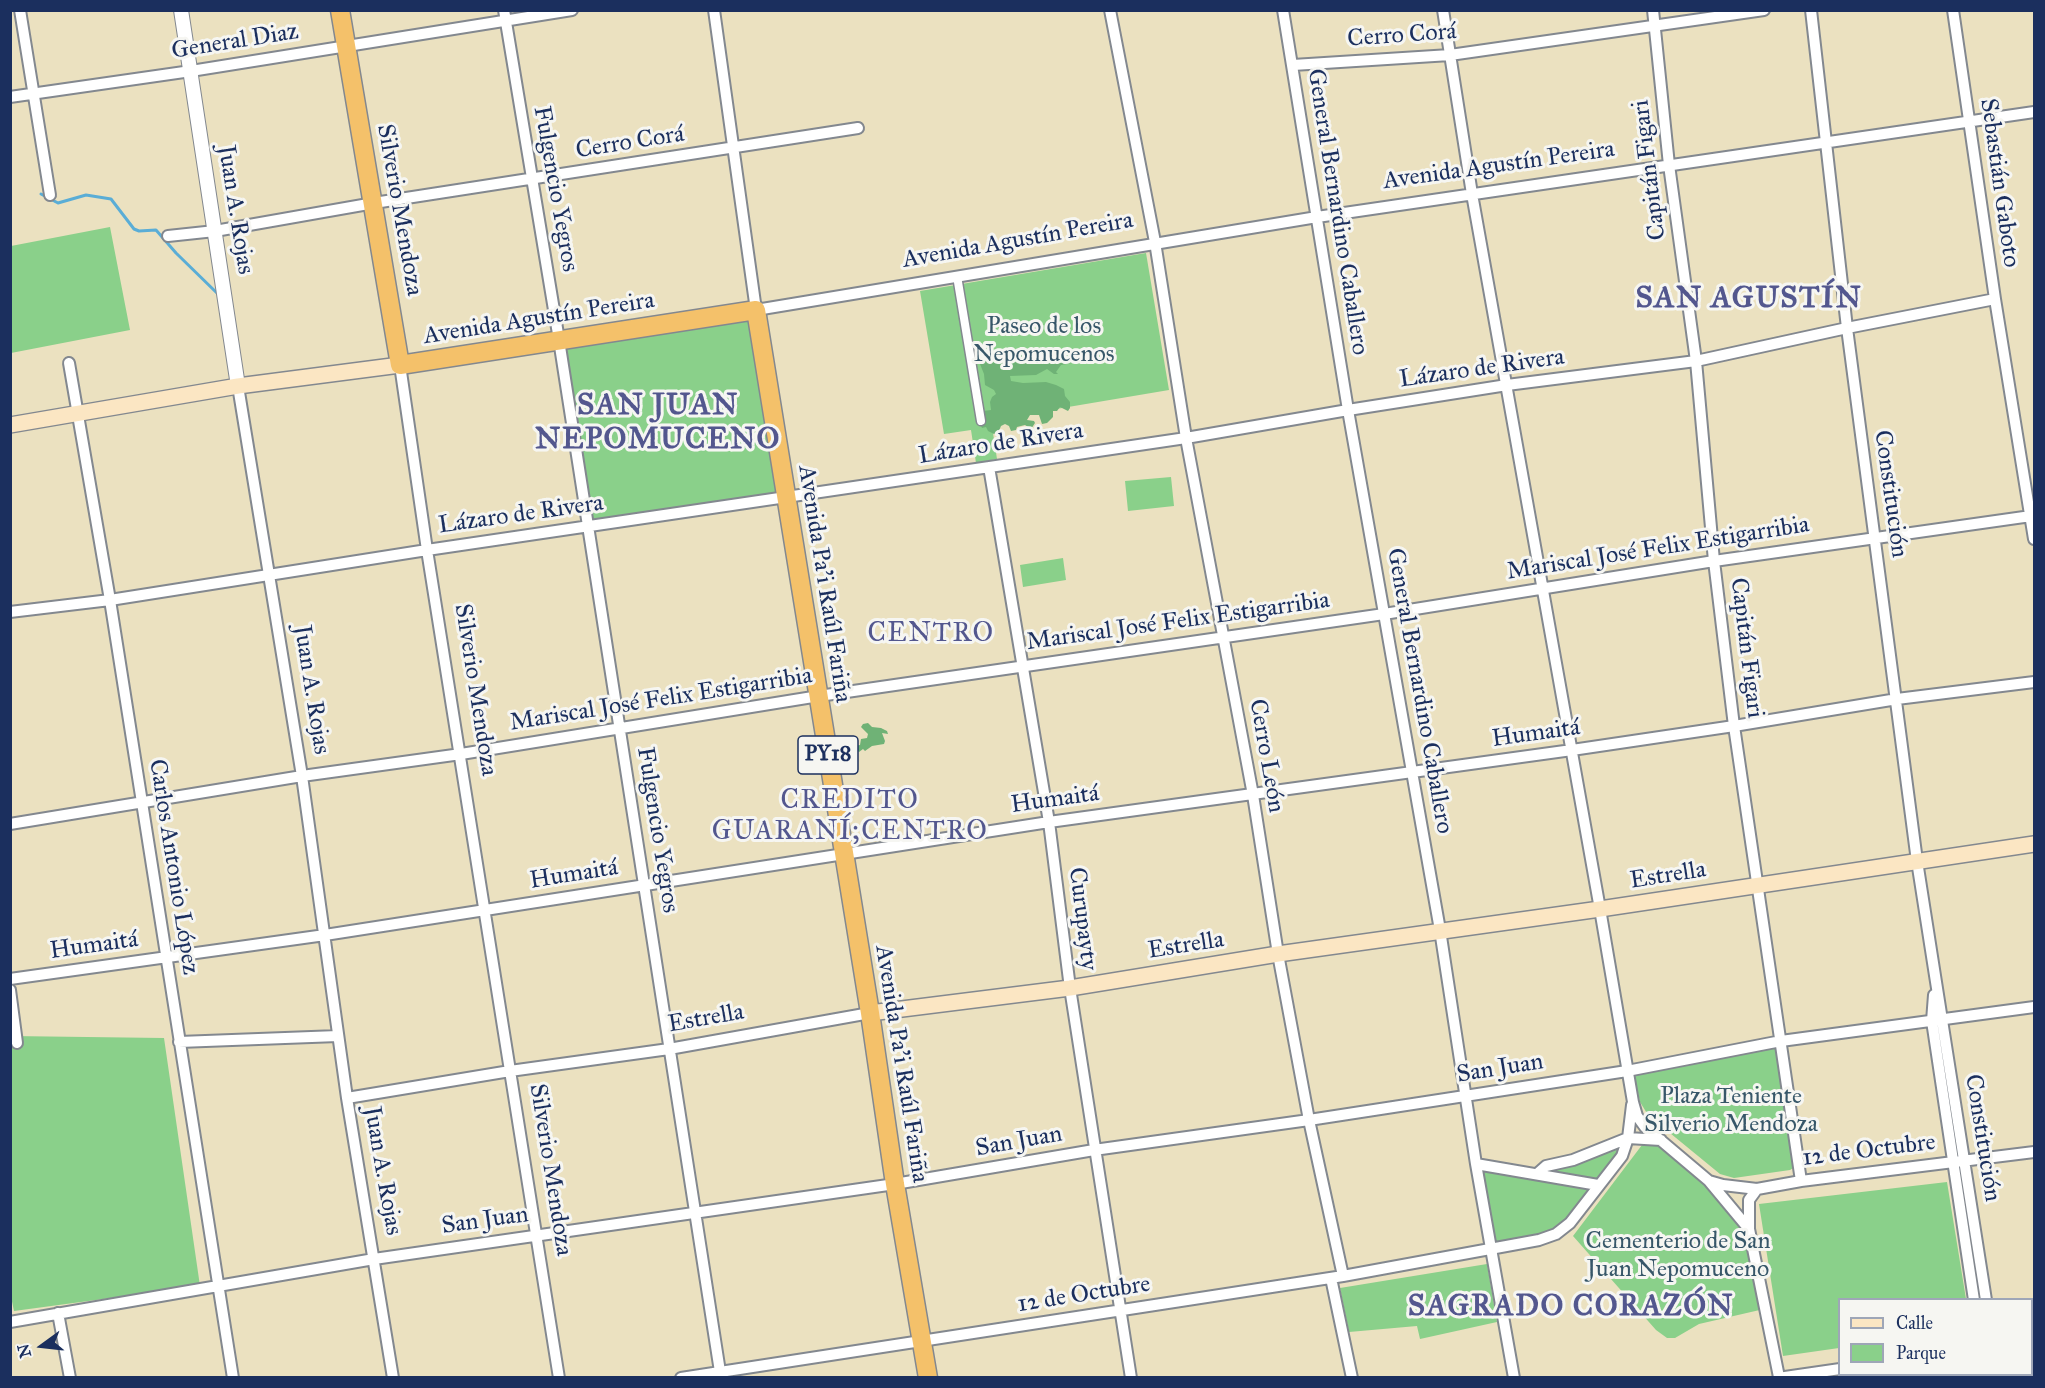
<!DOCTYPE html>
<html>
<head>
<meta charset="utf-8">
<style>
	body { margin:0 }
	#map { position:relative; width:2045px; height:1388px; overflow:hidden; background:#ebe1c0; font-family:"IM FELL Great Primer",serif }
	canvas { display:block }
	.frame { position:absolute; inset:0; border:12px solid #1b2f5e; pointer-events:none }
	.legend { position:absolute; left:1838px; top:1298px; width:195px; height:78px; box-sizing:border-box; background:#f6f6f2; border:2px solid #9ea6b7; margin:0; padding:8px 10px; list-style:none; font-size:18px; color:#1b2f5e }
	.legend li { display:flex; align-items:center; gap:12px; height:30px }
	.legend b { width:30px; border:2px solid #9ea6b7 }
	.north { position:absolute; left:12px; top:1316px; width:60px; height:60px; -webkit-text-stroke:4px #f6f6f2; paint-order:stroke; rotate:255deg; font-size:16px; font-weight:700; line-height:24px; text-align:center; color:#1b2f5e }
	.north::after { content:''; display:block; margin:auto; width:21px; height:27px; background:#1b2f5e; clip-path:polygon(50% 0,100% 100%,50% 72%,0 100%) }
</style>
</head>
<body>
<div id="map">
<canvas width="2045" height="1388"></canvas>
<div class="frame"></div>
<ul class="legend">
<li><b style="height:8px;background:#fbe6c3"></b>Calle</li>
<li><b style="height:16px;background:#8ad08a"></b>Parque</li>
</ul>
<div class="north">N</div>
</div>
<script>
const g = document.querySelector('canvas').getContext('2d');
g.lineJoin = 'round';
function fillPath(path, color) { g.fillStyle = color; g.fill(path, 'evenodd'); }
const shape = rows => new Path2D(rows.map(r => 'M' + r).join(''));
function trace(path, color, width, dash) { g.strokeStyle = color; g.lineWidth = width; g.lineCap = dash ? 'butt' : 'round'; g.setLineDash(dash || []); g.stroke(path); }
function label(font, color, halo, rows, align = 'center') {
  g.font = font + ' "IM FELL Great Primer",serif'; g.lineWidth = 6; g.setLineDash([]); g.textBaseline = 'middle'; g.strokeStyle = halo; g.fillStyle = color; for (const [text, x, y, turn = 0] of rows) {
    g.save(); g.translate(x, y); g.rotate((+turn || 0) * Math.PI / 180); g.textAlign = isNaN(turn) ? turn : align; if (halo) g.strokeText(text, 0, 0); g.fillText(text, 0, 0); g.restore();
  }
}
const green = shape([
	[110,227,130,330,11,353,11,246],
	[1146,253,1169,390,991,420,997,459,976,463,971,430,944,434,920,291],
	[753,312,784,497,589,524,561,341],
	[1171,477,1174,506,1128,511,1125,481],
	[1063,558,1066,580,1023,587,1020,565],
	[10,1036,164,1038,200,1286,14,1311,10,1292],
	[1773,1048,1778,1050,1795,1167,1790,1170,1734,1178,1720,1174,1648,1115,1640,1102,1634,1074,1638,1067],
	[1661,1139,1747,1231,1764,1309,1699,1324,1675,1338,1667,1338,1656,1330,1573,1236,1645,1141],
	[1620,1142,1622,1156,1556,1234,1492,1249,1476,1164,1537,1174],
	[1947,1182,1966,1299,1840,1300,1839,1348,1783,1356,1759,1204],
	[1487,1264,1497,1322,1420,1339,1417,1326,1349,1332,1340,1288]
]);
const forest = shape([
	[1019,351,1024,354,1035,351,1045,352,1056,358,1063,354,1071,357,1073,360,1072,363,1061,365,1056,372,1058,374,1054,374,1047,369,1036,375,1010,376,1011,381,1023,383,1046,382,1056,385,1064,389,1065,396,1070,402,1070,408,1068,411,1060,407,1057,411,1053,411,1053,417,1047,423,1042,424,1039,415,1030,415,1027,420,1034,421,1035,423,1031,429,1025,425,1017,427,1016,430,1011,431,1009,426,1005,424,1001,426,999,431,994,434,988,431,986,427,982,428,981,426,983,411,991,410,990,402,992,397,996,394,994,390,985,385,984,374,980,364,982,359,989,357,1011,363,1015,360,1013,353],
	[868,723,872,727,881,728,887,731,888,734,882,733,885,741,884,744,872,746,865,751,863,749,859,752,857,750,843,754,842,748,860,745,861,739,867,738,868,734,861,727,863,724]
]);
const stream = shape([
	[41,194,58,203,86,195,111,199,134,229,139,231,156,230,176,253,220,296]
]);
const pedestrian = shape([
	[957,276,981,421]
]);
const minor = shape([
	[20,10,50,195],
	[504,10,559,340,721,1378],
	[714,10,756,310,1317,217,2034,112],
	[1110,10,1155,242,1186,438,1253,795,1278,954,1309,1120,1343,1276],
	[1283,10,1348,410,1440,930,1476,1164,1514,1378],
	[1443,10,1472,194,1600,909,1633,1102,1637,1116,1645,1127,1709,1181,1749,1229],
	[1653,10,1669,165,1696,361,1714,561,1734,726,1801,1181],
	[1811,10,1847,328,1917,861,1986,1300],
	[1953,10,1995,299,2034,539],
	[1293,65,1450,55,1764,10],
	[10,97,191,71,572,10],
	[168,236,215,231,374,203,858,128],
	[69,363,110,600,233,1378],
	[400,365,427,550,559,1378],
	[238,386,302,776,347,1098,393,1378],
	[989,467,1049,822,1070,988,1131,1378],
	[10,612,110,600,427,550,1186,438,1348,410,1507,385,1696,361,1847,328,1995,299],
	[10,824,302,776,461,754,819,696,1384,614,1714,561,2031,516],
	[10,979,325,935,1049,822,1572,750,1734,726,1897,699,2034,682],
	[10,990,17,1043],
	[1934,995,1932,1021,1974,1300],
	[179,1042,338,1036],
	[347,1098,510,1071,669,1049,870,1013],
	[1476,1164,1598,1185],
	[1537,1174,1546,1166,1573,1160,1628,1138,1661,1140],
	[1709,1181,1723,1185,1757,1189,1801,1181,2034,1152],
	[1757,1189,1749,1200,1749,1229,1779,1377],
	[1331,1278,1352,1378],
	[58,1313,70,1378],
	[10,1322,374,1259,895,1184,1094,1150,1309,1120,1627,1071,1781,1041,2034,1007],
	[2032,1343,2034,1343],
	[1986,1374,1986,1378],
	[1997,1374,1998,1378],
	[681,1378,1343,1276,1539,1240,1556,1234,1570,1223,1622,1156,1628,1138,1632,1105],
	[1778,1378,1840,1369]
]);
const tertiary = shape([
	[181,10,238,386]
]);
const secondary = shape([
	[10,425,238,386,400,365],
	[870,1013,1070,988,1278,954,1600,909,2034,844]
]);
const trunk = shape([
	[340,10,400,365,756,310,870,1013,895,1184,928,1378]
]);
const shields = [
	[828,755,60]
];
const shieldNames = [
	["PY18",828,755]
];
const streetNames = [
	["Cerro Corá",1402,36,-4],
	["General Diaz",235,42,-9],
	["Cerro Corá",630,143,-9],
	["Avenida Agustín Pereira",1499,166,-8],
	["Capitán Figari",1650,170,-97],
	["Sebastián Gaboto",1999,183,82],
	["Fulgencio Yegros",555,189,80],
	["Juan A. Rojas",235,210,81],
	["Silverio Mendoza",399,210,80],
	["General Bernardino Caballero",1337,212,81],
	["Avenida Agustín Pereira",1018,241,-10],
	["Avenida Agustín Pereira",539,319,-9],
	["Lázaro de Rivera",1482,369,-8],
	["Lázaro de Rivera",1001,444,-9],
	["Constitución",1890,494,82],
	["Lázaro de Rivera",521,515,-8],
	["Mariscal José Felix Estigarribia",1658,549,-9],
	["Avenida Pa'i Raúl Fariña",824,584,81],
	["Mariscal José Felix Estigarribia",1178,622,-8],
	["Capitán Figari",1746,648,83],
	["Juan A. Rojas",311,690,81],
	["Silverio Mendoza",475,690,81],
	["General Bernardino Caballero",1419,691,80],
	["Mariscal José Felix Estigarribia",661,700,-9],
	["Humaitá",1536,734,-8],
	["Cerro León",1266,756,80],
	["Humaitá",1055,800,-8],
	["Fulgencio Yegros",657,830,81],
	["Carlos Antonio López",173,867,81],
	["Humaitá",574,875,-9],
	["Estrella",1668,876,-9],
	["Curupayty",1082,919,83],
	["Humaitá",94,946,-8],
	["Estrella",1186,946,-9],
	["Estrella",706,1019,-10],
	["Avenida Pa'i Raúl Fariña",901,1064,81],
	["San Juan",1500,1069,-9],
	["Constitución",1982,1138,81],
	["San Juan",1019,1142,-10],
	["12 de Octubre",1869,1151,-7],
	["Silverio Mendoza",550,1170,81],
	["Juan A. Rojas",382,1171,80],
	["San Juan",485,1221,-8],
	["12 de Octubre",1084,1295,-9]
];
const parkNames = [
	["Paseo de los",1044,327],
	["Nepomucenos",1044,355],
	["Plaza Teniente",1731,1097],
	["Silverio Mendoza",1731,1125],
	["Cementerio de San",1678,1242],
	["Juan Nepomuceno",1678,1270]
];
const quarterNames = [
	["CENTRO",931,634],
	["CREDITO",850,801],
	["GUARANÍ;CENTRO",850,832]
];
const districtNames = [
	["SAN AGUSTÍN",1749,300],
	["SAN JUAN",658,407],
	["NEPOMUCENO",658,441],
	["SAGRADO CORAZÓN",1571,1308]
];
fillPath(green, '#8ad08a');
fillPath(forest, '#6fb276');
trace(stream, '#5aadd6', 3);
trace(pedestrian, '#83888f', 11);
trace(minor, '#83888f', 14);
trace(tertiary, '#83888f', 16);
trace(secondary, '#83888f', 18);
trace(trunk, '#83888f', 21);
trace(pedestrian, '#fff', 8);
trace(minor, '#fff', 10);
trace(tertiary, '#fff', 14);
trace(secondary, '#fbe6c3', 15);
trace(trunk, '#f4c16a', 18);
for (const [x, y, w] of shields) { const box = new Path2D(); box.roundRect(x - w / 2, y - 19, w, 38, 4.5); g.fillStyle = '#f6f6f2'; g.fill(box); trace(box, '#1b2f5e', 1.5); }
label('bold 22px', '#1b2f5e', null, shieldNames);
label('24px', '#1b2f5e', '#f6f6f2', streetNames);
label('24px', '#375769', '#f6f6f2', parkNames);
g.letterSpacing = '1.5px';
label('27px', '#53578e', '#f6f6f2', quarterNames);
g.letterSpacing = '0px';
g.letterSpacing = '1.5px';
label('bold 30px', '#53578e', '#f6f6f2', districtNames);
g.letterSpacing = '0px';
</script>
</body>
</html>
